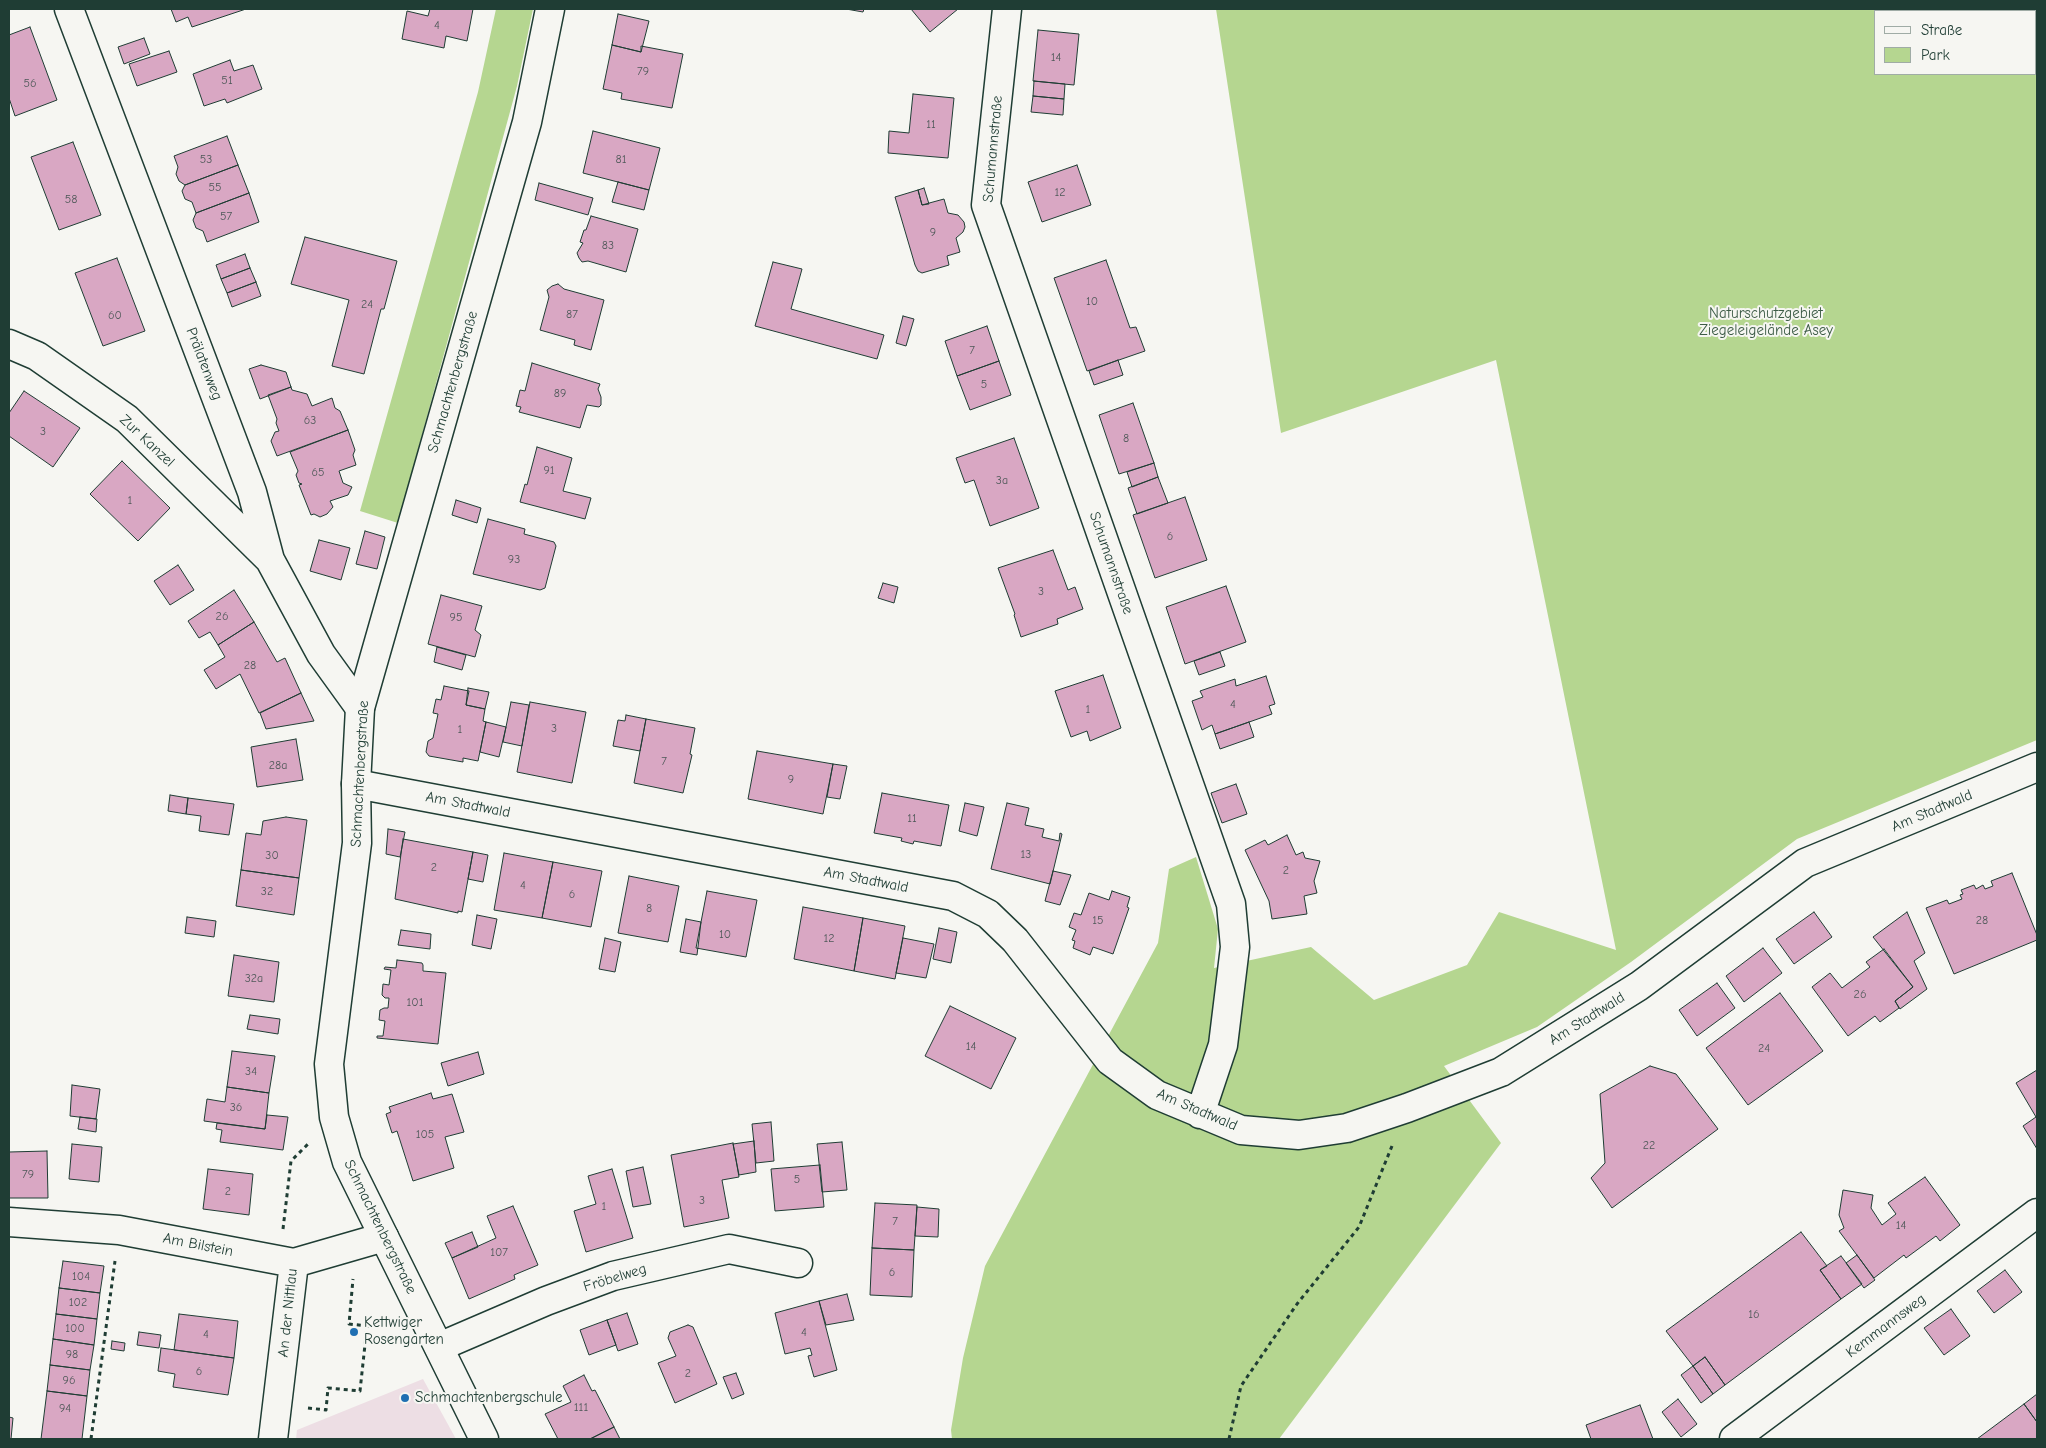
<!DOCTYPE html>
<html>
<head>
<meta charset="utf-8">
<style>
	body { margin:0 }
	#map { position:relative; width:2046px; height:1448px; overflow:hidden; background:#f6f6f2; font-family:"Comic Neue",sans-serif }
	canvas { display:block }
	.frame { position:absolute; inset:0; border:10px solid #1f3d34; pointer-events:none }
	.legend { position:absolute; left:1874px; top:10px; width:162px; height:65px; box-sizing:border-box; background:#f6f6f2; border:1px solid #a0aca6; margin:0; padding:6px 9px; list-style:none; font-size:15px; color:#1f3d34 }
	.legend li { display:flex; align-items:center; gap:10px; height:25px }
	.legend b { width:25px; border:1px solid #a0aca6 }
</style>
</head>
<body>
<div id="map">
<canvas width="2046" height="1448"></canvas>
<div class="frame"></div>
<ul class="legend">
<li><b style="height:6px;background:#f6f6f2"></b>Straße</li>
<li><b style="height:14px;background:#b5d690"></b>Park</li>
</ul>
</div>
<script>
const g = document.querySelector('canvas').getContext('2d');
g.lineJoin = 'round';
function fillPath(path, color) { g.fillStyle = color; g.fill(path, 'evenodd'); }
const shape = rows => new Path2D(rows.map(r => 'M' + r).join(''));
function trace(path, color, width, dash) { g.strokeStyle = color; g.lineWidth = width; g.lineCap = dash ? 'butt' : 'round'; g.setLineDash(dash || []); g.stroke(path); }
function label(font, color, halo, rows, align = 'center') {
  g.font = font + ' "Comic Neue",sans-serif'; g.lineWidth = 4; g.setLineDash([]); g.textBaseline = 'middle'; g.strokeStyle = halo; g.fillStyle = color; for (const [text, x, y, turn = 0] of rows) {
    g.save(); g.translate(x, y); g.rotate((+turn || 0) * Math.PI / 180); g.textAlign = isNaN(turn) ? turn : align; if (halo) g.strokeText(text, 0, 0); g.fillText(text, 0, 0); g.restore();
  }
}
const built = shape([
	[423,1379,456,1439,296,1439,297,1430]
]);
const green = shape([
	[496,9,533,9,517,86,398,523,360,511,478,92],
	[1216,9,2037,9,2037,740,1797,839,1631,962,1537,1027,1444,1066,1501,1143,1279,1439,952,1439,951,1430,963,1358,985,1266,1158,943,1169,869,1196,857,1218,929,1214,968,1311,947,1374,1000,1467,965,1499,912,1616,950,1496,360,1281,433],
	[1875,11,2035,11,2035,74,1875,74]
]);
const building = shape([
	[171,9,246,9,192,27,188,17,176,22,171,9],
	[430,9,473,9,467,41,446,36,444,48,402,39,407,11,428,16,430,9],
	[846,9,864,9,863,12,846,9],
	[911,9,958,9,930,32,911,9],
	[618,14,649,21,641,52,612,45,618,14],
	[30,27,57,100,15,116,9,98,9,35,30,27],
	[1038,30,1079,34,1074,85,1033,81,1038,30],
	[144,38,150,54,124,64,118,47,144,38],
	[612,45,641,52,641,46,683,54,672,108,621,99,622,93,603,89,612,45],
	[169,51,177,72,137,86,129,64,169,51],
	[230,60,234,71,253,65,262,89,227,103,225,99,204,106,193,74,230,60],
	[1034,81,1065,84,1064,99,1033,96,1034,81],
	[913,94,954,98,948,158,888,153,889,131,909,133,913,94],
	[1033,96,1064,99,1063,115,1031,112,1033,96],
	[593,131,660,148,649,190,583,173,593,131],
	[227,136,238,165,185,185,179,181,176,174,178,167,174,156,227,136],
	[73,142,101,215,59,230,31,157,73,142],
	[238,165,249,193,196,213,192,202,185,199,182,191,185,185,238,165],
	[1077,165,1091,205,1042,222,1028,182,1077,165],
	[618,182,649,190,644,210,612,202,618,182],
	[539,183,593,198,588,215,535,200,539,183],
	[924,188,929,204,922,205,918,190,924,188],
	[918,190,922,205,944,199,948,213,958,215,964,222,965,227,963,232,956,238,960,252,947,256,949,265,922,273,918,271,915,265,895,197,918,190],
	[249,193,259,222,207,242,203,231,196,228,193,220,196,213,249,193],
	[591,216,638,229,626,272,588,261,582,262,579,258,577,253,583,243,580,242,584,230,586,230,591,216],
	[305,237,397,261,384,309,381,309,364,374,332,366,349,300,291,284,305,237],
	[245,254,250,268,221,279,216,265,245,254],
	[117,258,145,331,103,346,75,273,117,258],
	[1106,260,1130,328,1136,327,1145,351,1087,371,1054,278,1106,260],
	[773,262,802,269,791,309,884,335,877,359,755,326,773,262],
	[250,268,256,282,227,293,221,279,250,268],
	[256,282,261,296,232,307,227,293,256,282],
	[558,284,564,289,604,300,591,350,574,345,575,340,540,330,549,297,547,290,552,286,558,284],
	[903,316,914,319,906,346,896,343,903,316],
	[987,326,999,361,957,376,945,341,987,326],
	[1118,360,1123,375,1094,385,1089,371,1118,360],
	[999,361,1011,395,970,410,957,376,999,361],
	[532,363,600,384,598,389,601,397,601,405,599,407,587,405,580,428,519,412,521,407,516,406,520,390,525,391,532,363],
	[261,365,286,372,291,387,260,399,249,369,261,365],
	[291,387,292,390,307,394,312,406,332,398,335,408,340,411,348,430,277,456,271,441,275,432,279,431,276,423,277,419,268,395,291,387],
	[24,391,80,428,53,467,9,436,9,413,24,391],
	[1133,403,1154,463,1119,474,1099,415,1133,403],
	[348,430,355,450,353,455,356,465,339,471,343,483,352,487,348,495,330,501,333,507,327,514,320,517,314,514,311,515,299,485,302,484,299,483,296,475,298,471,290,452,348,430],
	[1014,438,1039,508,990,526,974,480,965,483,956,458,1014,438],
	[537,447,572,458,563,491,591,498,585,519,520,502,525,484,527,485,537,447],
	[122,461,170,508,138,541,90,494,122,461],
	[1154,463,1158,477,1132,487,1127,472,1154,463],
	[1158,477,1168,503,1137,514,1128,488,1158,477],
	[1185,497,1207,560,1155,578,1133,515,1185,497],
	[456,500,481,508,477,523,452,515,456,500],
	[488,519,525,529,524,534,554,542,556,546,545,588,540,590,473,574,488,519],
	[365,531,385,537,377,569,356,564,365,531],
	[319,540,350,548,341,580,310,571,319,540],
	[1053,550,1068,590,1075,587,1083,609,1057,619,1058,624,1021,637,1014,615,1015,614,998,568,1053,550],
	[178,565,194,590,170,605,154,581,178,565],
	[883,583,898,587,894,603,878,598,883,583],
	[1226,586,1246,642,1185,664,1166,607,1226,586],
	[234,590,254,622,218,645,210,632,199,638,188,621,234,590],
	[441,595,482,606,475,630,481,635,475,657,428,644,441,595],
	[254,622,277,662,285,658,301,693,259,713,240,674,216,689,204,670,225,657,218,645,254,622],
	[437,647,466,655,462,670,434,662,437,647],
	[1220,652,1225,666,1199,675,1194,661,1220,652],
	[1103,675,1121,728,1090,741,1087,731,1071,737,1055,691,1103,675],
	[1266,676,1275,704,1269,706,1272,714,1215,734,1212,725,1202,730,1192,701,1203,697,1200,691,1235,679,1236,686,1266,676],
	[444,686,469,691,466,705,485,709,483,721,486,722,478,761,463,758,463,762,429,756,426,752,428,741,433,738,438,714,433,713,436,699,441,700,444,686],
	[468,688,489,692,485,709,466,705,468,688],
	[301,693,314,721,266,729,260,713,301,693],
	[511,702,529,705,522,746,503,742,511,702],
	[530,702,586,712,572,783,517,772,530,702],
	[626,715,646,719,640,751,613,746,618,720,625,721,626,715],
	[646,719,695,728,690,754,692,755,683,793,634,783,646,719],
	[486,722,506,727,499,757,480,752,486,722],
	[1249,722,1254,737,1220,749,1215,734,1249,722],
	[296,739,303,780,257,787,251,747,296,739],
	[757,751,833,764,823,814,748,799,757,751],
	[833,764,847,766,840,799,827,797,833,764],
	[1236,784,1247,814,1222,823,1211,793,1236,784],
	[882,793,949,805,941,846,914,841,913,844,901,841,902,838,874,833,882,793],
	[170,795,188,798,186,814,168,811,170,795],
	[188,798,234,804,229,835,199,831,201,816,186,814,188,798],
	[965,803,984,807,977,836,959,831,965,803],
	[1007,803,1029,808,1025,825,1044,829,1042,837,1059,841,1060,833,1062,834,1050,884,991,869,1007,803],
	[286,817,307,820,299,878,241,870,246,833,261,835,263,821,286,817],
	[388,829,405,832,400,857,386,854,388,829],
	[1287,835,1296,855,1303,852,1305,858,1320,861,1314,881,1317,893,1304,896,1307,914,1272,919,1269,901,1245,850,1265,840,1268,845,1287,835],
	[403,839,473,852,462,912,458,911,458,913,395,899,403,839],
	[473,852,488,855,483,882,468,879,473,852],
	[504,853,553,862,542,918,494,910,504,853],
	[553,862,602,871,591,927,542,918,553,862],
	[241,870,299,878,294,915,236,906,241,870],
	[1053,871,1071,875,1060,905,1045,901,1053,871],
	[2012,873,2037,935,2037,940,1954,974,1926,908,1947,900,1949,904,1962,899,1960,895,1963,894,1961,890,1974,885,1976,889,1983,885,1985,889,1993,886,1991,881,2012,873],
	[629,876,679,886,668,942,618,933,629,876],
	[707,891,757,900,746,957,696,948,707,891],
	[1112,891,1130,897,1127,907,1129,908,1113,954,1093,947,1090,955,1073,948,1075,941,1072,940,1076,930,1069,927,1074,913,1081,915,1089,893,1109,900,1112,891],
	[803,907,863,918,854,971,794,959,803,907],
	[1814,912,1832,937,1794,964,1776,939,1814,912],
	[1907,912,1925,953,1914,961,1927,989,1900,1009,1895,1001,1913,987,1873,937,1907,912],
	[477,915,497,919,491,949,472,945,477,915],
	[187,917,216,921,214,937,185,933,187,917],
	[863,918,905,926,895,979,854,971,863,918],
	[686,919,701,922,697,955,680,952,686,919],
	[939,928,957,932,951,963,933,959,939,928],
	[401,930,431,934,430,949,398,945,401,930],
	[605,938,621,942,615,972,599,969,605,938],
	[903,938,934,944,926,978,896,973,903,938],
	[1763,948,1782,973,1744,1002,1726,976,1763,948],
	[1884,949,1913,987,1895,1001,1899,1008,1880,1022,1875,1016,1848,1036,1812,987,1830,973,1842,988,1870,967,1866,962,1884,949],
	[234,955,279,962,274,1002,228,996,234,955],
	[397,960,422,963,423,965,423,971,446,973,438,1044,377,1038,377,1036,383,1036,385,1021,379,1020,380,1010,384,1008,388,1008,389,998,385,998,382,995,383,984,389,985,391,970,384,969,385,967,396,968,397,960],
	[1717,983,1735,1008,1697,1036,1679,1010,1717,983],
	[1780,993,1823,1051,1748,1105,1706,1048,1780,993],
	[950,1006,1016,1038,991,1089,925,1056,950,1006],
	[250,1015,280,1019,278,1034,247,1029,250,1015],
	[232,1051,275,1056,269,1093,227,1087,232,1051],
	[478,1052,484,1074,448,1086,441,1063,478,1052],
	[1650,1066,1676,1074,1718,1129,1612,1208,1591,1178,1605,1163,1600,1094,1650,1066],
	[2037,1070,2037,1117,2036,1117,2016,1083,2037,1070],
	[72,1085,100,1089,96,1119,70,1116,72,1085],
	[227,1087,269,1093,265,1129,204,1121,207,1099,225,1102,227,1087],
	[431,1093,433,1099,452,1094,464,1132,445,1137,454,1168,413,1181,397,1131,392,1133,386,1114,391,1112,389,1107,431,1093],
	[267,1115,288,1117,283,1150,220,1142,222,1130,216,1129,217,1123,265,1129,267,1115],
	[80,1117,97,1119,96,1132,78,1129,80,1117],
	[2036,1117,2037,1117,2037,1149,2023,1126,2036,1117],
	[771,1122,774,1161,756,1163,752,1124,771,1122],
	[754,1141,756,1172,739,1175,733,1144,754,1141],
	[842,1142,847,1190,822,1192,817,1144,842,1142],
	[733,1143,739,1177,722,1180,729,1218,684,1227,671,1155,733,1143],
	[72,1144,102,1147,99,1182,69,1179,72,1144],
	[47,1151,48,1198,9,1198,9,1152,47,1151],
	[820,1165,824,1207,775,1211,771,1169,820,1165],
	[643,1167,651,1204,633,1207,626,1171,643,1167],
	[208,1169,253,1174,249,1215,203,1209,208,1169],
	[612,1169,633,1238,586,1252,574,1211,596,1204,588,1176,612,1169],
	[1925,1177,1960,1225,1940,1241,1936,1236,1906,1258,1904,1255,1874,1278,1839,1231,1844,1228,1839,1215,1843,1190,1873,1195,1871,1208,1882,1225,1896,1214,1888,1203,1925,1177],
	[875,1203,917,1205,914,1250,872,1248,875,1203],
	[513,1206,538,1265,514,1275,515,1279,469,1299,452,1258,496,1238,487,1216,513,1206],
	[917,1207,939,1209,938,1237,915,1236,917,1207],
	[472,1232,478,1247,452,1258,445,1243,472,1232],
	[1801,1232,1827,1266,1820,1270,1841,1299,1725,1385,1705,1357,1693,1366,1666,1331,1801,1232],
	[872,1248,914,1250,912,1297,870,1295,872,1248],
	[1857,1255,1875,1280,1864,1288,1846,1263,1857,1255],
	[1841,1256,1862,1284,1841,1299,1820,1270,1841,1256],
	[63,1261,104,1266,100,1293,59,1288,63,1261],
	[2005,1270,2022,1292,1994,1313,1977,1291,2005,1270],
	[59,1288,100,1293,97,1319,56,1314,59,1288],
	[847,1294,854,1320,826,1325,819,1301,847,1294],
	[819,1301,837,1370,814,1377,808,1356,812,1355,810,1348,785,1354,775,1313,819,1301],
	[1951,1309,1970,1336,1944,1355,1924,1328,1951,1309],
	[627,1313,638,1344,618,1351,607,1320,627,1313],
	[56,1314,97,1319,94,1345,53,1339,56,1314],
	[179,1314,238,1321,234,1358,174,1350,179,1314],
	[607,1320,616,1345,589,1355,580,1330,607,1320],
	[688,1325,693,1327,717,1384,675,1403,658,1363,676,1356,668,1338,670,1332,688,1325],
	[139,1332,161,1335,159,1348,137,1345,139,1332],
	[53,1339,94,1345,90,1370,50,1365,53,1339],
	[112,1341,125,1343,124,1351,111,1349,112,1341],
	[161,1348,234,1358,228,1395,173,1387,175,1374,158,1371,161,1348],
	[1705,1357,1725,1385,1713,1394,1693,1366,1705,1357],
	[50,1365,90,1370,87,1396,47,1391,50,1365],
	[1693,1366,1713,1394,1701,1403,1681,1375,1693,1366],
	[736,1373,744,1394,732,1399,723,1377,736,1373],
	[584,1375,592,1391,595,1390,614,1427,590,1439,558,1439,545,1414,571,1402,563,1386,584,1375],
	[47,1391,87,1396,82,1439,41,1439,47,1391],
	[2037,1394,2037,1422,2024,1404,2037,1394],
	[1678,1399,1697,1424,1681,1437,1662,1412,1678,1399],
	[2024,1404,2037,1422,2037,1439,1977,1439,2024,1404],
	[1640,1405,1653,1439,1591,1439,1586,1425,1640,1405],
	[9,1417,13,1418,11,1439,9,1439,9,1417],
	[614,1427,620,1439,590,1439,614,1427]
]);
const path = shape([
	[283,1229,291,1161,309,1143],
	[308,1408,326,1410,328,1388,360,1391,367,1326,349,1324,353,1279],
	[91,1439,115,1261],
	[1229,1439,1241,1386,1297,1304,1359,1227,1392,1146]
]);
const street = shape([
	[69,9,252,492,270,560,321,654,360,708],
	[1007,9,986,205,1231,904,1235,947,1223,1045,1200,1114],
	[9,344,37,356,127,419,270,560],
	[356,784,953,896,988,914,1015,940,1110,1061,1157,1095,1241,1130,1299,1135,1347,1128,1407,1108,1501,1072,1639,986,1805,863,2037,767],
	[9,1222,119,1230,294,1263,384,1237],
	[439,1347,546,1301,613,1276,729,1249,798,1263],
	[273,1439,294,1263],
	[1734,1439,2037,1213]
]);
const secondary = shape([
	[484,1439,347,1162,334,1117,329,1064,357,843,356,784,360,708,527,122,550,9]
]);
const markers = [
	[354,1332,5,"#1f6fb2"],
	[405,1398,5,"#1f6fb2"]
];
const numberNames = [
	["4",437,26],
	["14",1056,58],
	["79",643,72],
	["51",227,81],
	["56",30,84],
	["11",931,125],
	["53",206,160],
	["81",621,160],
	["55",215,188],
	["12",1060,193],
	["58",71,200],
	["57",226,217],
	["9",933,233],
	["83",608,246],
	["10",1092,302],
	["24",367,305],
	["87",572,315],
	["60",115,316],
	["7",972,351],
	["5",984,385],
	["89",560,394],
	["63",310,421],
	["3",43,432],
	["8",1126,439],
	["91",549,471],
	["65",318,473],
	["3a",1002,481],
	["1",130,501],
	["6",1170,537],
	["93",514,560],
	["3",1041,592],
	["26",222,617],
	["95",456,618],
	["28",250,666],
	["4",1233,705],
	["1",1088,710],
	["3",554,729],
	["1",460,730],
	["7",664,762],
	["28a",278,766],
	["9",791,780],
	["11",912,819],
	["13",1026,855],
	["30",272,856],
	["2",434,868],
	["2",1286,871],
	["4",523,886],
	["32",267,892],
	["6",572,895],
	["8",649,909],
	["15",1098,921],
	["28",1982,921],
	["10",725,935],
	["12",829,939],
	["32a",254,979],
	["26",1860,995],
	["101",415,1003],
	["14",971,1047],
	["24",1764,1049],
	["34",251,1072],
	["36",236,1108],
	["105",425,1135],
	["22",1649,1146],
	["79",28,1175],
	["5",797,1180],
	["2",228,1192],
	["3",702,1201],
	["1",604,1207],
	["7",895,1222],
	["14",1901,1226],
	["107",499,1253],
	["6",892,1273],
	["104",81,1277],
	["102",78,1303],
	["16",1754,1315],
	["100",75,1329],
	["4",804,1333],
	["4",206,1335],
	["98",72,1355],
	["6",199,1372],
	["2",688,1374],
	["96",69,1381],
	["111",581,1408],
	["94",65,1409]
];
const streetNames = [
	["Schumannstraße",993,149,-85],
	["Prälatenweg",204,364,69],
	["Schmachtenbergstraße",453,382,-74],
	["Zur Kanzel",147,441,43],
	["Schumannstraße",1111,563,71],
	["Schmachtenbergstraße",360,774,-87],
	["Am Stadtwald",468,805,11],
	["Am Stadtwald",1932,811,-23],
	["Am Stadtwald",866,880,11],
	["Am Stadtwald",1587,1019,-32],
	["Am Stadtwald",1197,1110,23],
	["Schmachtenbergstraße",380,1227,64],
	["Am Bilstein",198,1245,11],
	["Fröbelweg",615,1278,-17],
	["An der Nittlau",288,1313,-84],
	["Kemmannsweg",1886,1326,-37]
];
const parkNames = [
	["Naturschutzgebiet",1766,314],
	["Ziegeleigelände Asey",1766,331]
];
const poiNames = [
	["Kettwiger",364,1323],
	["Rosengarten",364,1340],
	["Schmachtenbergschule",415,1398]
];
fillPath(built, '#eddee4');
fillPath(green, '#b5d690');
fillPath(building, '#d9a7c3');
trace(building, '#1f3d34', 1);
trace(street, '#1f3d34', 31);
trace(secondary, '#1f3d34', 31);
trace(path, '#1f3d34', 3, [4, 4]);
trace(street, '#f6f6f2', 28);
trace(secondary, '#f6f6f2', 28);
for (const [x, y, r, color] of markers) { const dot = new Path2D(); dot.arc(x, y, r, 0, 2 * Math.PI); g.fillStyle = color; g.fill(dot); trace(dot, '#f6f6f2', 2); }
label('12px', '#4e5858', null, numberNames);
label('15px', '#1f3d34', '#f6f6f2', streetNames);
label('15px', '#3d5c46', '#f6f6f2', parkNames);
label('15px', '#1f3d34', '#f6f6f2', poiNames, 'left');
</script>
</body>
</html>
